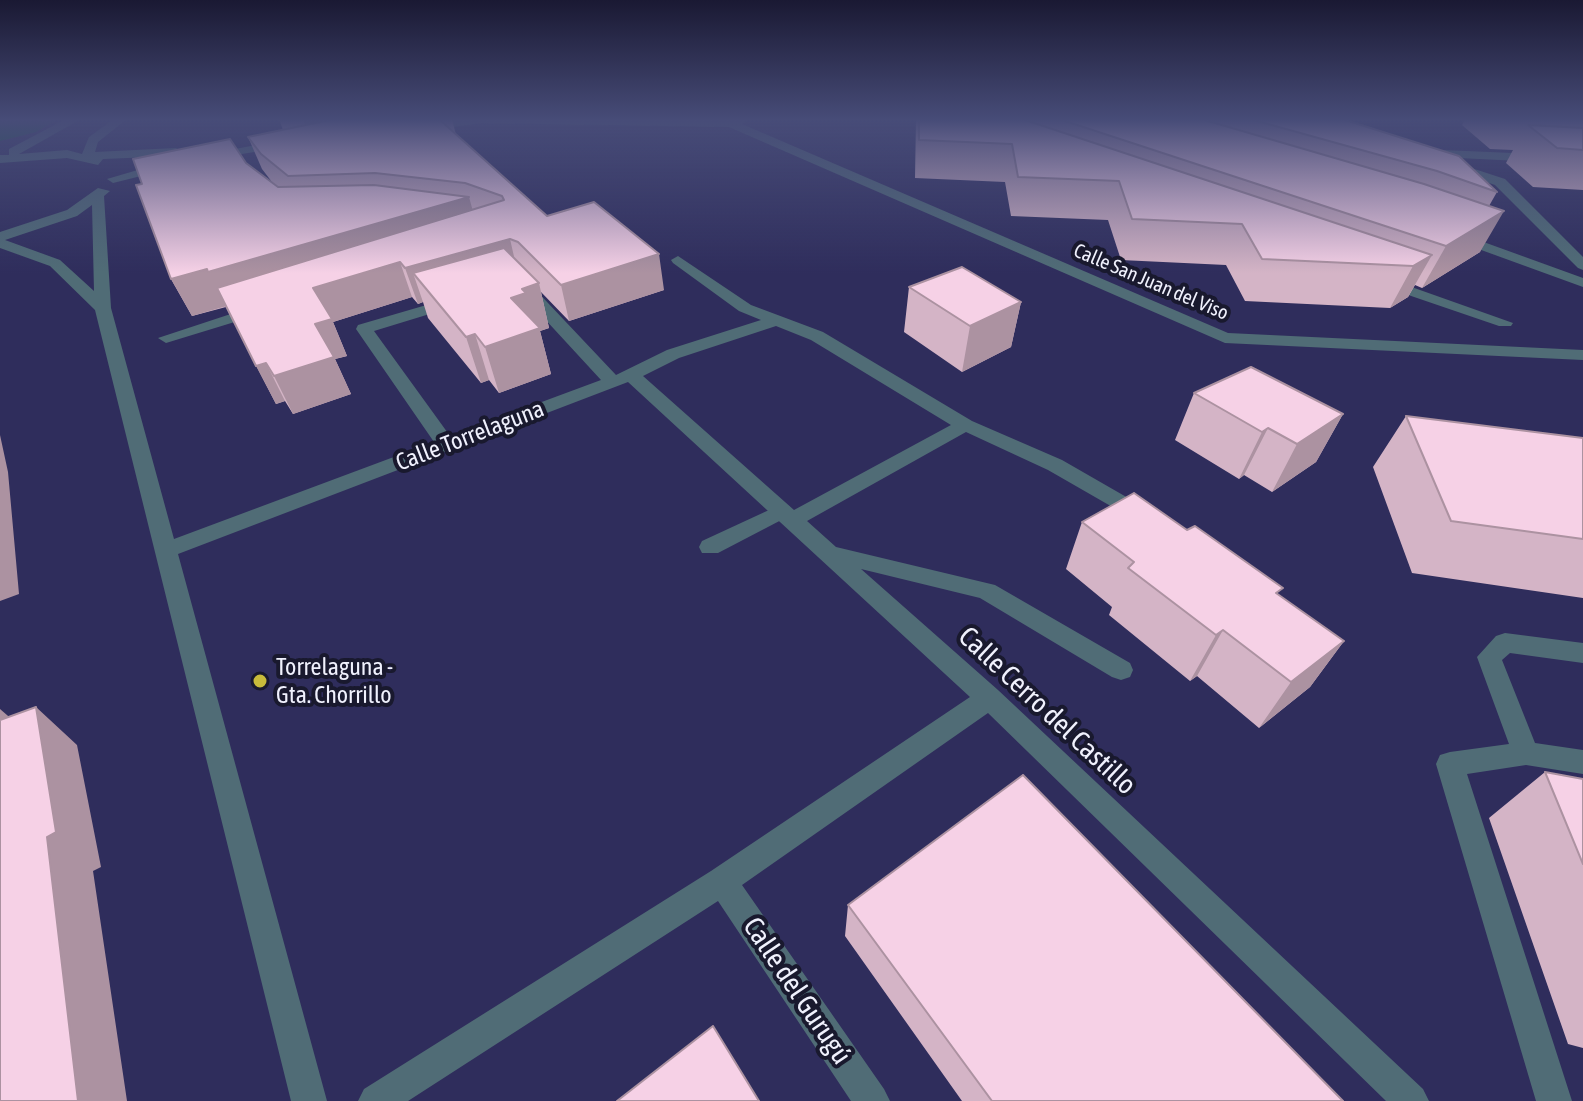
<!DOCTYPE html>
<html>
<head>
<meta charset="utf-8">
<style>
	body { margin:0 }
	canvas { display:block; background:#2f2d5c }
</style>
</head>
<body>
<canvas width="1583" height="1101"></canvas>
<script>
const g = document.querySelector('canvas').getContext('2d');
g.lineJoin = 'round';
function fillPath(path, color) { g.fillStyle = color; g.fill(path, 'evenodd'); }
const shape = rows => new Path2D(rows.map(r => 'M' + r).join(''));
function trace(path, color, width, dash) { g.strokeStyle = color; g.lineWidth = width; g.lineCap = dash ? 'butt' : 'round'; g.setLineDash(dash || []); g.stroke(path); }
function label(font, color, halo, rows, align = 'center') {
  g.font = font + ' "Asap Condensed",sans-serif'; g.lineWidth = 8; g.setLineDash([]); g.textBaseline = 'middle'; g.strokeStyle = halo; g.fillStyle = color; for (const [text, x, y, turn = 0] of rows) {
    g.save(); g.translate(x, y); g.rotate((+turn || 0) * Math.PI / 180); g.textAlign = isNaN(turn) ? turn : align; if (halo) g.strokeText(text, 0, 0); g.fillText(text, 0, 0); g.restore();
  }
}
const green = shape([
	[0,119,58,119,36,132,0,141]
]);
const service = shape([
	[782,504,789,506,793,511,789,516,718,553,702,553,699,547,702,541,782,504]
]);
const pedestrian = shape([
	[1456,232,1583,278,1583,287,1451,239,1449,236,1456,232],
	[1379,279,1389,279,1513,323,1511,326,1499,326,1379,285,1379,279],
	[258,305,266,310,264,313,166,343,158,338,258,305]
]);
const minor = shape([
	[66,119,81,119,19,154,67,150,82,154,89,137,114,119,127,119,98,142,95,152,176,148,182,152,176,156,103,159,98,165,67,158,0,163,0,155,9,155,9,149,66,119],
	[462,119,749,119,742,124,1228,333,1583,350,1583,360,1225,343,729,127,481,123,424,131,418,127,462,119],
	[282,140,288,144,286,147,210,159,204,155,282,140],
	[1442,150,1583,156,1583,164,1438,157,1438,151,1442,150],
	[165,162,169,163,169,169,113,183,107,179,165,162],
	[1453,162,1505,179,1583,257,1583,270,1578,268,1495,185,1449,169,1447,166,1453,162],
	[98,188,110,191,104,196,111,308,174,539,434,442,356,329,358,325,447,299,459,299,459,305,374,331,450,436,601,380,519,291,519,285,531,285,616,375,667,350,761,320,739,311,673,263,671,260,678,256,751,305,823,332,972,421,1062,460,1149,510,1153,515,1149,520,1135,520,1048,470,966,432,807,521,836,547,995,585,1130,663,1133,670,1130,677,1121,680,1112,677,980,598,861,569,998,690,1423,1089,1429,1101,1386,1101,988,713,742,885,884,1089,890,1101,851,1101,718,901,408,1101,358,1101,364,1089,711,871,970,697,628,382,178,554,327,1101,291,1101,95,310,50,266,0,248,0,232,67,210,98,188],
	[92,205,94,291,60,260,5,240,77,216,92,205],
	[776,326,811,340,951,425,794,510,643,376,679,358,776,326],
	[1505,633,1583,643,1583,663,1510,653,1502,660,1535,743,1583,750,1583,774,1526,765,1467,774,1572,1101,1536,1101,1436,764,1440,755,1450,752,1509,744,1477,657,1496,636,1505,633]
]);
const wall = shape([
	[279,119,452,119,456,135,547,216,664,290,569,321,541,292,549,328,540,331,551,374,499,393,489,380,481,383,428,318,423,302,418,304,412,297,333,322,347,356,335,359,351,394,293,414,285,401,276,404,226,307,192,316,171,279,246,163,272,182,262,169,248,137,283,130],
	[916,119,1342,119,1497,192,1489,206,1480,252,1422,288,1415,285,1408,297,1390,308,1245,301,1226,265,1121,260,1108,220,1011,216,1005,182,915,178],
	[1465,119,1583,119,1583,190,1533,187,1506,163,1513,150,1490,149,1462,125],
	[909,287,1021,302,1011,347,962,372,904,332],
	[1194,393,1343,414,1316,462,1272,492,1244,475,1239,479,1175,440],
	[1406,416,1583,438,1583,598,1412,573,1373,467],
	[1082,522,1187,530,1344,641,1310,687,1259,728,1197,676,1190,681,1109,615,1112,607,1066,569],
	[1545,772,1583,779,1583,1048,1568,1044,1489,818],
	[848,905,1343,1101,962,1101,845,936]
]);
const shadedWall = shape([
	[303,119,359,119,309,134],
	[469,197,479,233,192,316,171,279],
	[1504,211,1480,252,1422,288,1446,246],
	[510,239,518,274,413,273,423,302,418,304,405,268],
	[659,254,664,290,569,321,561,285],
	[1432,255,1408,297,1390,308,1413,266],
	[400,262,412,297,333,322,347,356,335,359,351,394,293,414,274,376,313,288],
	[539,283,549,328,540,331,551,374,499,393,485,347,511,298,522,289],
	[1021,302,1011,347,962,372,970,326],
	[475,334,489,380,481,383,466,337],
	[266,363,285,401,276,404,256,366],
	[1343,414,1316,462,1272,492,1297,444],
	[1268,428,1244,475,1239,479,1262,432],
	[0,435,8,472,19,594,0,601],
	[1223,630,1197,676,1190,681,1216,635],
	[1344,641,1310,687,1259,728,1291,682],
	[36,707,77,745,101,867,93,871,127,1101,78,1101,47,837],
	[0,709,37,741,0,721]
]);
const building = shape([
	[335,119,439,119,547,216,594,202,659,254,561,285,518,242,510,239,405,268,400,262,313,288,332,319,315,324,334,357,274,376,266,363,256,366,217,288,504,200,502,196,465,183,375,173,288,176,261,154,248,137,335,119],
	[919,119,1022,119,1432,255,1413,266,1262,259,1242,224,1132,219,1119,181,1018,177,1012,144,919,140,919,119],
	[1059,119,1201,119,1424,184,1504,211,1446,246,1059,119],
	[1250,119,1342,119,1459,156,1497,192,1437,171,1250,119],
	[1528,125,1583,128,1583,150,1557,148,1528,125],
	[230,139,246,163,278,187,374,185,469,197,208,272,207,269,171,279,136,185,142,184,133,159,230,139],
	[504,248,539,283,522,289,526,293,511,298,540,328,485,347,475,334,466,337,413,273,504,248],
	[962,267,1021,302,970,326,909,287,962,267],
	[1251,367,1343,414,1297,444,1268,428,1262,432,1194,393,1251,367],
	[1406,416,1583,438,1583,539,1451,521,1406,416],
	[1134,493,1187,530,1195,526,1283,588,1276,593,1344,641,1291,682,1223,630,1216,635,1128,568,1134,562,1082,522,1134,493],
	[36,707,56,832,47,837,78,1101,0,1101,0,720,36,707],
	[1545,772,1583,779,1583,864,1545,772],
	[1023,775,1343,1101,992,1101,848,905,1023,775],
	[713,1026,759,1101,617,1101,713,1026]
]);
const markers = [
	[260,681,8,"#c8bb3b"]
];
const farStreetnames = [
	["Calle San Juan del Viso",1151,282,23]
];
const streetNames = [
	["Calle Torrelaguna",470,436,-21]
];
const poiNames = [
	["Torrelaguna -",276,667],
	["Gta. Chorrillo",276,695]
];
const nearStreetnames = [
	["Calle Cerro del Castillo",1047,711,43],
	["Calle del Gurugú",797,991,56]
];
fillPath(green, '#0c573c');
fillPath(service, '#506c76');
fillPath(pedestrian, '#506c76');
fillPath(minor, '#506c76');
fillPath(wall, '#d4b4c6');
fillPath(shadedWall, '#ac92a1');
fillPath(building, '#f6d1e6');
trace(building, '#ac92a1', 2);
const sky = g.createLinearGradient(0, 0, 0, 273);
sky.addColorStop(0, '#1a1933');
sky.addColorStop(0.44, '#474c78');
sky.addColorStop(1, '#474c7800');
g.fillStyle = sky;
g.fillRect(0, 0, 1583, 273);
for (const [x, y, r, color] of markers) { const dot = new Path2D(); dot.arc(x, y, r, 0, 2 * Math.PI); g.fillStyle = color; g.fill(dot); trace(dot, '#19192e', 3); }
label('20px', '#f0f1fd', '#19192e', farStreetnames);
label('24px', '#f0f1fd', '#19192e', streetNames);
label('24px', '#f0f1fd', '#19192e', poiNames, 'left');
label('28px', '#f0f1fd', '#19192e', nearStreetnames);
</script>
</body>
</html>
